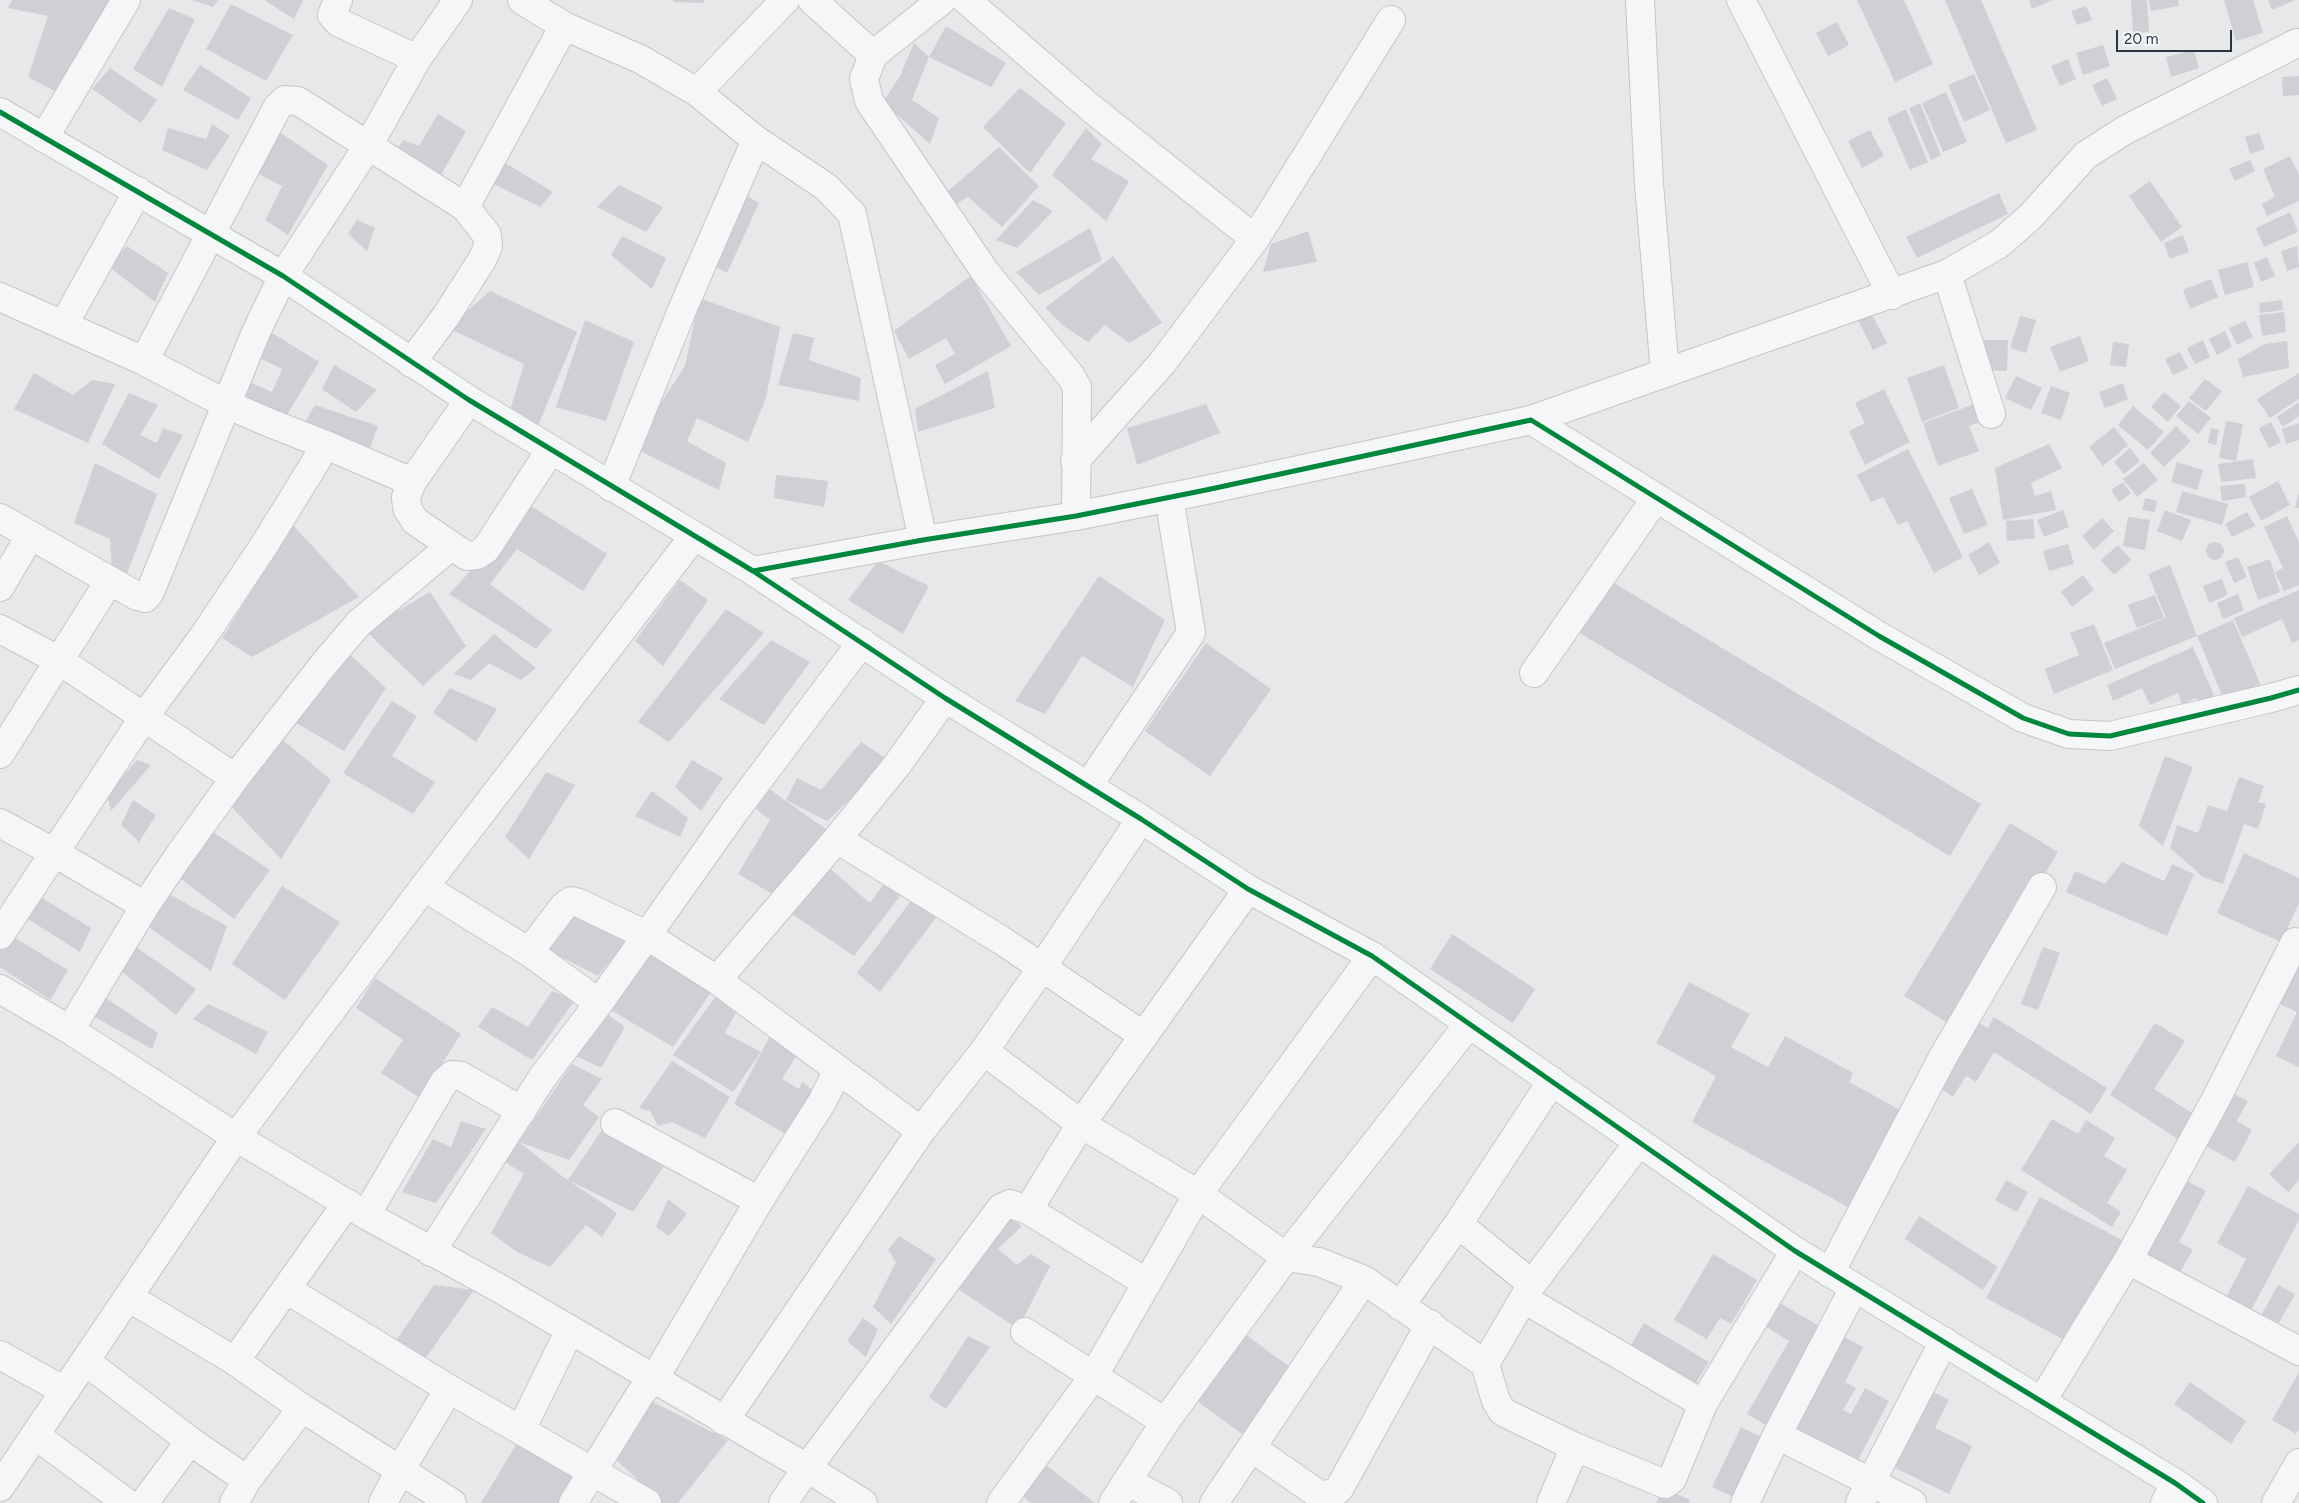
<!DOCTYPE html>
<html>
<head>
<meta charset="utf-8">
<style>
	body { margin:0 }
	#map { position:relative; width:2299px; height:1503px; overflow:hidden; background:#e6e8ea; font-family:Figtree,sans-serif }
	canvas { display:block }
	.scale { position:absolute; left:2116px; top:30px; width:116px; height:22px; box-sizing:border-box; border:2px solid #2b3445; border-top:0; padding-left:6px; font-size:15px; line-height:18px; white-space:nowrap; color:#2b3445; -webkit-text-stroke:4px #f4f6f9; paint-order:stroke }
</style>
</head>
<body>
<div id="map">
<canvas width="2299" height="1503"></canvas>
<div class="scale">20 m</div>
</div>
<script>
const g = document.querySelector('canvas').getContext('2d');
g.lineJoin = 'round';
function fillPath(path, color) { g.fillStyle = color; g.fill(path, 'evenodd'); }
const shape = rows => new Path2D(rows.map(r => 'M' + r).join(''));
function trace(path, color, width, dash) { g.strokeStyle = color; g.lineWidth = width; g.lineCap = dash ? 'butt' : 'round'; g.setLineDash(dash || []); g.stroke(path); }
const building = shape([
	[12,0,115,0,64,96,28,77,48,16,8,8],
	[192,0,218,0,213,7],
	[264,0,303,0,294,19],
	[673,0,704,0,704,3,673,2],
	[1857,0,1904,0,1933,64,1895,82],
	[1945,0,1981,0,2037,130,2006,143],
	[2029,0,2053,0,2032,9],
	[2131,0,2147,0,2149,32,2133,33],
	[2149,0,2178,0,2179,6,2151,11],
	[2224,0,2253,0,2263,33,2236,41],
	[2268,0,2295,0,2272,10],
	[231,4,293,35,266,81,206,49],
	[2086,6,2092,20,2077,25,2071,11],
	[169,8,195,19,162,87,133,69],
	[1837,22,1849,45,1828,56,1816,33],
	[946,26,1006,63,991,87,929,57],
	[914,43,929,57,912,100,939,118,930,144,883,102,900,76],
	[2103,45,2110,66,2083,75,2076,53],
	[2194,50,2199,68,2171,77,2166,57],
	[2068,59,2076,79,2060,86,2051,66],
	[200,65,251,98,238,120,183,90],
	[110,68,157,100,141,123,92,89],
	[1974,74,1990,110,1964,122,1948,85],
	[2299,76,2299,95,2283,96,2282,77],
	[2107,78,2117,99,2102,106,2092,85],
	[1020,88,1066,123,1030,173,983,127],
	[1946,92,1967,142,1943,152,1922,103],
	[1920,103,1941,155,1931,160,1909,108],
	[1906,109,1928,162,1910,170,1887,118],
	[438,114,466,131,437,182,395,153,403,140,419,146],
	[212,124,230,136,207,170,162,150,168,128,206,139],
	[272,127,328,165,288,235,265,220,282,186,249,169],
	[1086,128,1102,144,1091,159,1129,181,1106,221,1052,175],
	[1870,130,1884,156,1862,168,1848,141],
	[2259,133,2265,149,2250,154,2245,137],
	[999,147,1039,186,1002,227,968,197,954,205,946,193],
	[2290,156,2299,175,2299,201,2267,216,2262,204,2275,197,2263,169],
	[497,158,553,192,540,207,487,181],
	[2250,160,2255,171,2235,181,2229,169],
	[2150,181,2182,227,2161,242,2129,196],
	[619,185,663,207,646,232,597,207],
	[738,191,759,203,727,273,706,262],
	[1999,193,2008,214,1917,258,1906,237],
	[1033,200,1053,211,1017,248,996,240],
	[2290,212,2298,232,2264,247,2256,228],
	[357,220,375,228,367,251,348,234],
	[1090,228,1102,260,1039,295,1016,272],
	[1308,231,1317,262,1263,272,1271,244],
	[2183,235,2189,252,2170,259,2164,243],
	[622,236,666,258,652,289,611,255],
	[127,246,168,273,155,302,109,267],
	[2297,246,2299,267,2287,271,2281,251],
	[1113,256,1162,323,1129,343,1105,325,1088,342,1065,327,1045,308],
	[2267,257,2275,276,2261,282,2254,263],
	[2247,262,2254,287,2225,295,2218,270],
	[971,276,1011,346,945,384,935,365,955,354,946,338,909,359,894,331],
	[2211,279,2218,297,2190,309,2183,290],
	[490,291,577,332,537,428,508,417,524,364,448,328],
	[699,298,780,327,766,398,748,442,697,418,687,441,726,463,719,490,632,447,685,366],
	[2282,300,2283,310,2260,313,2259,303],
	[2284,312,2286,332,2262,336,2259,315],
	[1871,313,1887,343,1873,350,1858,320],
	[2020,316,2036,320,2026,353,2010,348],
	[585,320,634,342,606,421,556,407],
	[2245,321,2253,337,2237,345,2229,328],
	[269,331,319,362,282,423,237,396,245,380,272,392,282,369,256,356],
	[2225,331,2232,347,2217,355,2209,339],
	[793,333,814,338,809,360,861,378,859,401,778,385],
	[2080,336,2089,361,2060,372,2050,347],
	[1984,340,2008,340,2007,371,1983,370],
	[2203,340,2210,357,2195,364,2187,348],
	[2287,341,2289,368,2243,377,2238,359,2265,344],
	[2113,342,2129,344,2126,367,2110,365],
	[2180,352,2188,368,2173,375,2165,359],
	[334,365,377,390,356,412,322,389],
	[1944,365,1959,408,1922,422,1907,378],
	[988,371,995,408,918,432,915,409],
	[34,373,73,395,92,380,115,384,88,443,14,409],
	[2299,373,2299,399,2270,418,2257,399],
	[2016,376,2042,388,2031,410,2005,398],
	[2205,379,2222,391,2206,411,2189,398],
	[2123,383,2128,399,2105,408,2099,392],
	[2051,386,2070,393,2061,420,2041,413],
	[1884,389,1910,442,1865,465,1849,431,1865,423,1855,403],
	[2164,392,2181,406,2168,422,2151,407],
	[129,393,158,405,140,435,157,443,163,428,183,435,159,479,102,444],
	[2189,401,2211,418,2198,434,2176,416],
	[2299,402,2299,416,2283,427,2277,417],
	[1977,403,1983,421,1969,426,1979,451,1938,466,1923,423],
	[1206,404,1220,433,1137,465,1127,428],
	[315,405,378,426,370,448,306,421],
	[2133,406,2164,432,2148,450,2118,425],
	[2226,421,2243,424,2236,461,2219,458],
	[2271,422,2281,442,2269,448,2259,428],
	[2299,423,2299,440,2286,444,2282,429],
	[2176,426,2191,441,2164,467,2150,453],
	[2114,427,2128,445,2103,466,2089,447],
	[2211,428,2219,430,2216,445,2208,443],
	[2049,444,2062,468,2031,483,2035,496,2051,491,2056,510,2003,520,1995,468],
	[2130,448,2140,461,2124,474,2114,462],
	[1908,449,1963,557,1934,573,1907,521,1898,525,1883,497,1871,502,1857,475],
	[2253,459,2256,478,2221,482,2218,464],
	[2177,462,2203,470,2197,490,2171,482],
	[95,463,157,494,125,579,112,572,110,539,74,523],
	[2144,463,2158,480,2137,497,2123,479],
	[776,475,828,481,824,507,774,498],
	[2278,481,2290,505,2261,521,2249,497],
	[2123,482,2131,493,2119,502,2111,490],
	[2245,484,2246,497,2222,501,2220,486],
	[1972,489,1988,525,1964,534,1949,498],
	[2182,491,2228,504,2222,525,2176,512],
	[2298,494,2299,494,2299,508,2295,508],
	[2145,498,2157,501,2155,512,2142,510],
	[531,506,607,554,583,591,517,549,490,584,552,630,536,649,449,594],
	[2063,510,2069,527,2044,537,2037,520],
	[2165,510,2191,520,2182,541,2157,531],
	[2247,512,2255,526,2232,537,2225,524],
	[2287,516,2299,542,2299,585,2284,591,2275,572,2283,568,2264,527],
	[2128,517,2150,520,2145,550,2123,546],
	[2102,518,2114,531,2094,550,2082,536],
	[2033,519,2035,538,2007,541,2006,521],
	[293,525,359,597,252,657,222,638],
	'2206 551a9 9 0 1 1 18 0a9 9 0 1 1-18 0Z',
	[1989,542,2000,563,1979,575,1968,555],
	[2068,544,2074,564,2049,571,2043,551],
	[2118,545,2131,560,2114,575,2101,560],
	[2238,557,2247,577,2234,583,2225,562],
	[2270,559,2280,592,2258,600,2247,567],
	[878,561,929,586,903,634,848,600],
	[2170,565,2197,636,2115,669,2104,643,2166,618,2148,574],
	[2083,575,2094,590,2072,607,2061,592],
	[1099,576,1165,620,1133,687,1082,656,1045,714,1015,701],
	[2222,579,2228,595,2209,603,2203,586],
	[680,580,708,600,663,666,635,641],
	[1609,580,1981,804,1950,856,1578,632],
	[2299,590,2299,640,2292,643,2282,619,2242,637,2234,618],
	[430,592,466,646,423,686,365,630],
	[2238,594,2244,610,2223,619,2217,603],
	[2155,595,2164,618,2137,628,2128,605],
	[726,609,764,633,669,742,638,722],
	[2233,620,2261,686,2225,702,2197,636],
	[2094,624,2113,670,2054,694,2045,669,2079,655,2070,633],
	[494,634,536,668,521,680,489,663,471,680,454,674],
	[771,640,810,662,764,725,719,699],
	[1206,643,1271,689,1210,776,1145,731],
	[2193,647,2219,707,2204,714,2196,698,2182,704,2178,693,2150,705,2142,688,2113,701,2107,685],
	[346,651,386,688,344,751,291,720],
	[450,688,497,709,476,742,433,713],
	[392,701,417,716,392,756,435,782,413,814,343,773],
	[278,736,331,780,281,859,225,800],
	[861,742,890,761,827,821,786,800,797,778,821,790],
	[2165,756,2193,767,2163,846,2139,826],
	[137,760,151,765,111,811,107,795],
	[692,760,723,778,701,811,675,787],
	[546,772,575,785,529,859,505,837],
	[2239,777,2264,786,2258,802,2266,804,2258,829,2244,824,2223,884,2203,877,2170,848,2177,825,2198,833,2208,805,2227,811],
	[765,786,827,830,776,896,738,874,770,820,750,804],
	[652,791,688,818,680,837,635,816],
	[133,800,156,815,139,842,121,825],
	[2010,823,2058,852,1953,1026,1904,996],
	[207,828,270,870,234,919,177,876],
	[2244,853,2299,878,2299,903,2281,942,2217,913],
	[2122,862,2164,881,2172,864,2194,874,2167,936,2066,892,2075,871,2105,884],
	[827,866,870,903,883,885,901,895,854,956,789,912],
	[282,886,340,922,285,1000,232,964],
	[34,893,91,928,80,952,20,914],
	[169,894,227,926,211,971,147,926],
	[910,902,938,915,880,992,857,973],
	[583,906,631,935,598,976,548,950],
	[5,932,68,970,50,1000,0,967,0,942],
	[1452,934,1535,989,1513,1023,1430,969],
	[136,947,196,989,176,1015,120,970],
	[2043,947,2060,953,2038,1010,2021,1004],
	[651,949,712,991,673,1047,604,1006],
	[2299,959,2299,1067,2276,1056,2297,1012,2276,1002],
	[375,978,461,1034,420,1098,381,1073,403,1040,356,1008],
	[1689,982,1750,1014,1731,1047,1768,1067,1785,1036,1853,1073,1849,1082,1900,1110,1848,1207,1692,1122,1716,1076,1656,1043],
	[721,989,741,1003,725,1033,761,1052,733,1092,673,1055],
	[552,991,575,1000,532,1060,478,1027,492,1007,528,1027],
	[103,996,158,1033,152,1049,91,1015],
	[208,1004,268,1032,256,1054,193,1019],
	[598,1007,625,1027,601,1068,568,1052],
	[1994,1017,2107,1088,2091,1114,1994,1052,1976,1082,1966,1076,1953,1097,1940,1088,1979,1023,1988,1028],
	[2155,1023,2185,1041,2154,1089,2197,1116,2181,1141,2110,1095],
	[771,1034,800,1050,782,1079,799,1089,802,1082,815,1092,789,1136,734,1104],
	[672,1061,730,1097,705,1138,672,1122,658,1126,650,1111,639,1108],
	[572,1064,602,1079,583,1105,599,1117,569,1160,519,1142,562,1176,617,1213,602,1237,586,1225,550,1267,517,1252,491,1233,524,1174,505,1162],
	[2232,1093,2248,1101,2237,1121,2252,1130,2235,1162,2204,1145],
	[2052,1119,2078,1134,2086,1120,2115,1138,2104,1156,2127,1170,2107,1203,2121,1212,2112,1227,2021,1170],
	[461,1121,486,1129,436,1203,402,1192,433,1139,451,1147],
	[606,1124,669,1159,633,1212,568,1180],
	[2299,1142,2299,1180,2288,1192,2269,1174],
	[2181,1178,2206,1191,2179,1242,2193,1250,2180,1272,2141,1250],
	[2006,1180,2028,1192,2017,1212,1995,1200],
	[2248,1186,2299,1214,2299,1220,2249,1314,2224,1301,2246,1259,2217,1243],
	[2040,1197,2124,1241,2070,1343,1986,1298],
	[668,1199,687,1214,669,1236,656,1227],
	[1001,1214,1022,1226,998,1249,1017,1265,1031,1254,1050,1266,1018,1329,955,1287],
	[1919,1216,1998,1267,1983,1290,1905,1239],
	[899,1236,936,1259,891,1324,873,1307,896,1262,888,1250],
	[1713,1254,1757,1280,1731,1324,1720,1318,1707,1339,1674,1320],
	[434,1285,474,1290,425,1359,391,1348],
	[2278,1285,2295,1294,2279,1323,2262,1314],
	[1780,1303,1826,1330,1769,1427,1747,1414,1789,1341,1765,1326],
	[863,1318,878,1329,866,1357,847,1341],
	[1644,1323,1709,1362,1692,1389,1628,1350],
	[1238,1329,1298,1373,1250,1440,1190,1396],
	[968,1336,990,1347,946,1409,929,1397],
	[1842,1336,1863,1347,1845,1382,1856,1388,1843,1410,1851,1414,1865,1388,1889,1401,1856,1464,1792,1430],
	[2299,1372,2299,1429,2296,1434,2272,1420],
	[2190,1382,2246,1421,2231,1444,2174,1404],
	[1921,1386,1949,1400,1935,1428,1972,1446,1949,1494,1883,1462],
	[649,1400,728,1440,678,1503,663,1503,613,1457],
	[1741,1427,1763,1438,1734,1497,1712,1487],
	[519,1440,580,1482,566,1503,481,1503],
	[1042,1462,1095,1503,1031,1503,1018,1493],
	[1663,1488,1690,1500,1689,1503,1656,1503]
]);
const minor = shape([
	[338,0,332,15,338,22,417,59],
	[522,0,564,26,640,59,697,92,756,140,826,187,852,214,923,540],
	[812,0,873,55],
	[942,0,873,55,864,79,869,101,986,273,1070,375,1077,387,1076,516],
	[966,0,1092,109,1255,239],
	[1640,0,1649,184,1665,373],
	[1741,0,1892,295],
	[697,92,785,0],
	[44,138,126,0],
	[465,207,564,26],
	[1947,274,1991,414],
	[0,297,144,361,226,404,270,423,326,445,412,482],
	[64,324,138,191],
	[144,361,277,108,285,100,298,101,465,207,487,235,488,247,482,260,446,316,411,363],
	[469,400,412,482,406,497,407,508,415,521,467,556,477,555,486,549,550,451],
	[1531,420,1947,274,1999,244,2031,216,2086,155,2125,130,2297,43],
	[1075,461,1163,362,1255,239,1391,20],
	[611,487,682,310,756,140],
	[0,518,137,596,145,598,150,592,256,332,283,276,368,146,417,59,458,0],
	[0,587,30,536],
	[0,629,60,661,235,778],
	[1534,673,1656,498],
	[0,754,110,580],
	[1088,786,1191,633,1169,497],
	[0,823,55,853,145,906],
	[837,839,1001,940,1144,1036],
	[424,887,529,952,599,1003],
	[0,935,144,717,203,637,265,544,326,445],
	[529,952,564,906,571,901,579,903,646,935,717,980,921,1131],
	[717,980,837,839,897,765,945,698],
	[0,989,70,1030,236,1137,366,1215,497,1287,807,1468,863,1503],
	[70,1030,145,906,178,857,235,778,324,664,359,623,451,546],
	[984,1051,1081,1124,1198,1194,1286,1257,1319,1262,1364,1280,1485,1364],
	[615,1123,759,1201],
	[1639,1142,1532,1284,1485,1364,1496,1401,1503,1412,1575,1447,1665,1484,1672,1479,1703,1404,1795,1251],
	[1028,1210,1081,1124,1248,889],
	[366,1215,444,1082,452,1075,461,1076,522,1111],
	[1458,1224,1532,1284],
	[431,1252,542,1078,599,1003,735,811,862,642],
	[2128,1260,2299,1351],
	[1830,1273,1943,1057,2042,887],
	[286,1289,449,1389,647,1503],
	[128,1297,235,1361,302,1408,452,1503],
	[1524,1299,1703,1404],
	[1400,1306,1458,1224,1552,1081],
	[1025,1332,1165,1422,1113,1503],
	[0,1355,65,1391],
	[85,1361,190,1441,247,1480],
	[235,1361,347,1203],
	[2042,1401,2128,1260,2216,1099,2295,942],
	[724,1421,921,1131,984,1051,1041,969,1141,819],
	[1165,1422,1286,1257,1469,1024],
	[521,1430,570,1330],
	[35,1435,127,1503],
	[1777,1435,1912,1503],
	[1252,1448,1318,1494,1330,1495,1339,1489,1430,1324],
	[1128,1482,1168,1503],
	[144,1503,190,1441],
	[234,1503,247,1480,302,1408],
	[383,1503,400,1470,449,1389],
	[573,1503,641,1393,654,1379,759,1201,822,1102,838,1070],
	[783,1503,807,1468,1001,1208,1010,1204,1028,1210,1147,1283],
	[1001,1503,1093,1377,1198,1194,1372,956],
	[1214,1503,1364,1280],
	[1551,1503,1575,1447],
	[1745,1503,1777,1435,1854,1288],
	[1860,1503,1944,1341],
	[2165,1503,2175,1483],
	[2276,1503,2299,1463]
]);
const tertiary = shape([
	[0,112,283,276,469,400,753,571,945,698,1141,819,1248,889,1372,956,1795,1251,2175,1483,2203,1503],
	[753,571,923,540,1076,516,1206,490,1531,420,1879,636,2023,718,2069,734,2110,736,2271,698,2299,690],
	[0,1487,236,1137,424,887,694,536]
]);
const cycleway = shape([
	[0,112,283,276,469,400,753,571,945,698,1141,819,1248,889,1372,956,1795,1251,2175,1483,2203,1503],
	[753,571,923,540,1076,516,1206,490,1531,420,1879,636,2023,718,2069,734,2110,736,2271,698,2299,690]
]);
fillPath(building, '#ced0d3');
trace(minor, '#c4c6c8', 30);
trace(tertiary, '#c4c6c8', 30);
trace(minor, '#f5f6f7', 28);
trace(tertiary, '#f5f6f7', 28);
trace(cycleway, '#00873e', 5);
</script>
</body>
</html>
